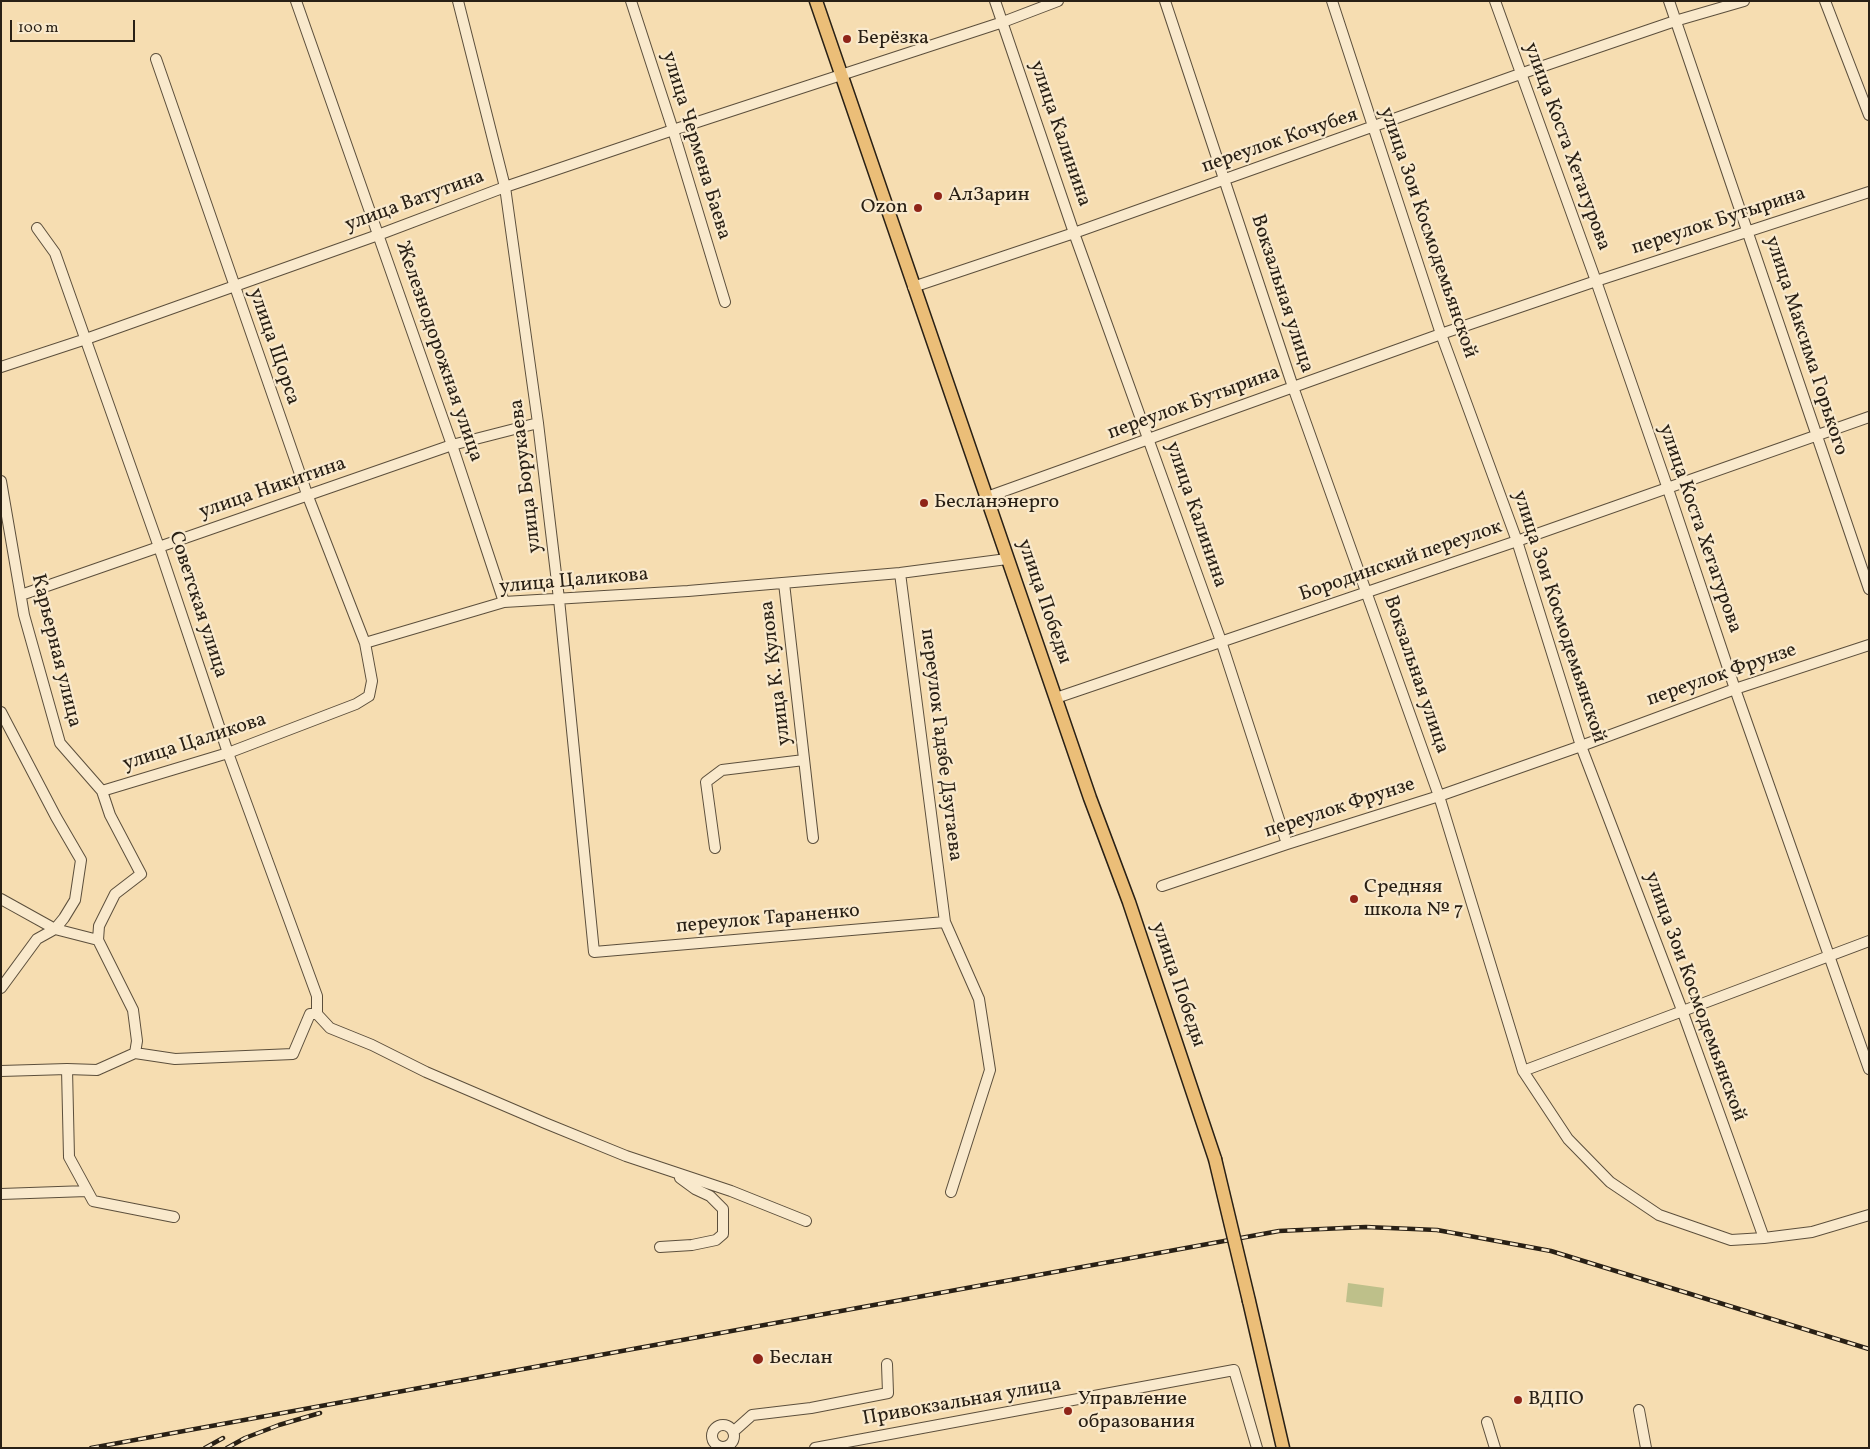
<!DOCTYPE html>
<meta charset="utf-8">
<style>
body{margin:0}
#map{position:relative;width:1870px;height:1449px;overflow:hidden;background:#f6ddb1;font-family:Vollkorn,serif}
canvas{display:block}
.frame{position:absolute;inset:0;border:2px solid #292015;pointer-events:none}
.scale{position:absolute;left:10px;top:20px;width:125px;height:22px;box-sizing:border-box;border:2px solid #292015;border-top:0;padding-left:6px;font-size:15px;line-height:18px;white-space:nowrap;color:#292015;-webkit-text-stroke:4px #f9e9cc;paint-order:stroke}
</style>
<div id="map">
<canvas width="1870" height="1449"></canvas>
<div class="frame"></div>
<div class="scale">100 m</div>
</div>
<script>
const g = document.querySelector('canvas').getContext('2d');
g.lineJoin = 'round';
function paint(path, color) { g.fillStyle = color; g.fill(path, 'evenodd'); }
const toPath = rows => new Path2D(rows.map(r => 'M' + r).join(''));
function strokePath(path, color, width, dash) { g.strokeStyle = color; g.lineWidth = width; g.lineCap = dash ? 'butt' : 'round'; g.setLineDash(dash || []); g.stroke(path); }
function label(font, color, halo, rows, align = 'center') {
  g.font = font + ' Vollkorn,serif'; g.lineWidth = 4.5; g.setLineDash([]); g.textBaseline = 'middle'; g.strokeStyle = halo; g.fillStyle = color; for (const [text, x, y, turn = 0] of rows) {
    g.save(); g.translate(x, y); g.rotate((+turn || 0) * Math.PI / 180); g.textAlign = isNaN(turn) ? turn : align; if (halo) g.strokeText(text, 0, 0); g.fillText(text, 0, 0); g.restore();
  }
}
paint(toPath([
 [1348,1283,1384,1288,1382,1307,1346,1302]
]), '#bec08a');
const minor = toPath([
 [296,1,452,445,504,602],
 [458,1,505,187,538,423,559,599,594,952,945,922],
 [631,1,673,130,725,302],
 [995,1,1074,233,1221,641,1287,844],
 [1165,1,1293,387,1439,796,1523,1071,1568,1139,1610,1182,1659,1215,1731,1240,1764,1238,1812,1232,1869,1215],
 [1332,1,1441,334,1517,541,1581,746,1682,1010,1764,1238],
 [1495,1,1596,281,1668,489,1735,689,1869,1069],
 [1669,1,1869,589],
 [1825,1,1869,115],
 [156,59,307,494,365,643],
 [37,228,55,253,159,547,228,753,317,996,317,1014,330,1028,372,1045,426,1072,545,1123,626,1156,731,1191,806,1221],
 [913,287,1074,233,1520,74,1675,21,1744,1],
 [1,367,86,339,378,235,505,187,673,130,1003,22,1058,1],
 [1,481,24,615,60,743,102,791,110,815,141,874,115,894,99,926,98,940,133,1010,137,1041,135,1053,175,1059,293,1054,310,1014,317,1014],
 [987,497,1441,334,1596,281,1869,192],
 [900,573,945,922,979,999,990,1070,951,1192],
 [784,583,813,838],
 [21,595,452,445,538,423],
 [1056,698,1517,541,1869,417],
 [1,712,56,817,81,860,75,900,64,918,55,929,37,939,1,988],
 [102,791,228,753,356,704,369,696,372,681,365,643,504,602,688,591,900,573,1007,559],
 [715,848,706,782,722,770,804,760],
 [1162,886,1287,844,1439,796,1581,746,1735,689,1869,645],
 [1,899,55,929,98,940],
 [67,1069,69,1157,93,1201,174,1217],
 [1,1071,67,1069,97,1070,135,1053],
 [1523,1071,1869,941],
 [1,1194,87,1191],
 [660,1247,692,1245,716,1240,723,1234,723,1209,710,1196,695,1189,680,1178],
 [1639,1410,1646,1448],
 [1487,1422,1495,1448],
 '712 1436a11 11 0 1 1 22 0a11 11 0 1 1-22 0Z',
 [733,1432,752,1415,811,1408,888,1393,887,1364],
 [815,1448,1234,1370,1257,1448]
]);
const major = toPath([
 [816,1,1090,798,1129,902,1215,1159],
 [1249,1301,1283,1448]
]);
strokePath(minor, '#5c4f3c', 12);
strokePath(major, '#292015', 15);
strokePath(minor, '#f9e9cc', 10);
strokePath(major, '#ebbe78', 12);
const rail = toPath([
 [91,1448,1279,1231,1366,1227,1437,1230,1551,1251,1869,1349],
 [205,1448,223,1438],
 [227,1448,245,1438,279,1425,320,1413]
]);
strokePath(rail, '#292015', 4.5);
strokePath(rail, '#f9e9cc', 2.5, [8]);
const majorBridge = toPath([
 [1215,1159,1249,1301]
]);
strokePath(majorBridge, '#292015', 15, []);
strokePath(majorBridge, '#ebbe78', 12);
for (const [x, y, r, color] of [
 [847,39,5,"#8f2418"],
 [938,196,5,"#8f2418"],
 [918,208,5,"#8f2418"],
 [924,503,5,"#8f2418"],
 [1354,899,5,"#8f2418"],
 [758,1359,6,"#8f2418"],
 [1518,1400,5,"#8f2418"],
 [1068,1411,5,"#8f2418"]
]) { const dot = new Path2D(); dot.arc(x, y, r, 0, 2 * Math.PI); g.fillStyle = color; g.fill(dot); strokePath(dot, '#f9e9cc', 2); }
label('20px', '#292015', '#f9e9cc', [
 ["Берёзка",857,39],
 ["АлЗарин",948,196],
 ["Ozon",908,208,"right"],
 ["Бесланэнерго",934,503],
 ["Средняя",1364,888],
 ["школа № 7",1364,911],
 ["Беслан",769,1359],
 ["Управление",1078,1400],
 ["образования",1078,1423],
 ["ВДПО",1528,1400]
], 'left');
label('20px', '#292015', '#f9e9cc', [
 ["улица Калинина",1059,134,71],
 ["переулок Кочубея",1280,142,-19],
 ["улица Чермена Баева",695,146,73],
 ["улица Коста Хетагурова",1566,147,70],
 ["улица Ватутина",415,202,-20],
 ["переулок Бутырина",1719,222,-18],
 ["улица Зои Космодемьянской",1427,233,71],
 ["Вокзальная улица",1281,294,72],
 ["улица Максима Горького",1805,346,72],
 ["улица Щорса",273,347,71],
 ["Железнодорожная улица",438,352,71],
 ["переулок Бутырина",1194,404,-20],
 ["улица Борукаева",527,476,-97],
 ["улица Никитина",273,489,-19],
 ["улица Калинина",1195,515,71],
 ["улица Коста Хетагурова",1699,529,71],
 ["Бородинский переулок",1401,562,-19],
 ["улица Цаликова",574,582,-5],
 ["улица Победы",1043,602,71],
 ["Советская улица",197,605,72],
 ["улица Зои Космодемьянской",1558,617,72],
 ["Карьерная улица",55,651,76],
 ["улица К. Кулова",777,673,-97],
 ["Вокзальная улица",1415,675,71],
 ["переулок Фрунзе",1722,676,-19],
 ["улица Цаликова",195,743,-18],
 ["переулок Гадзбе Дзугаева",940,745,83],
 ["переулок Фрунзе",1340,809,-18],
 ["переулок Тараненко",768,920,-5],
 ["улица Победы",1177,985,71],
 ["улица Зои Космодемьянской",1694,997,70],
 ["Привокзальная улица",962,1403,-10]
]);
</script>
